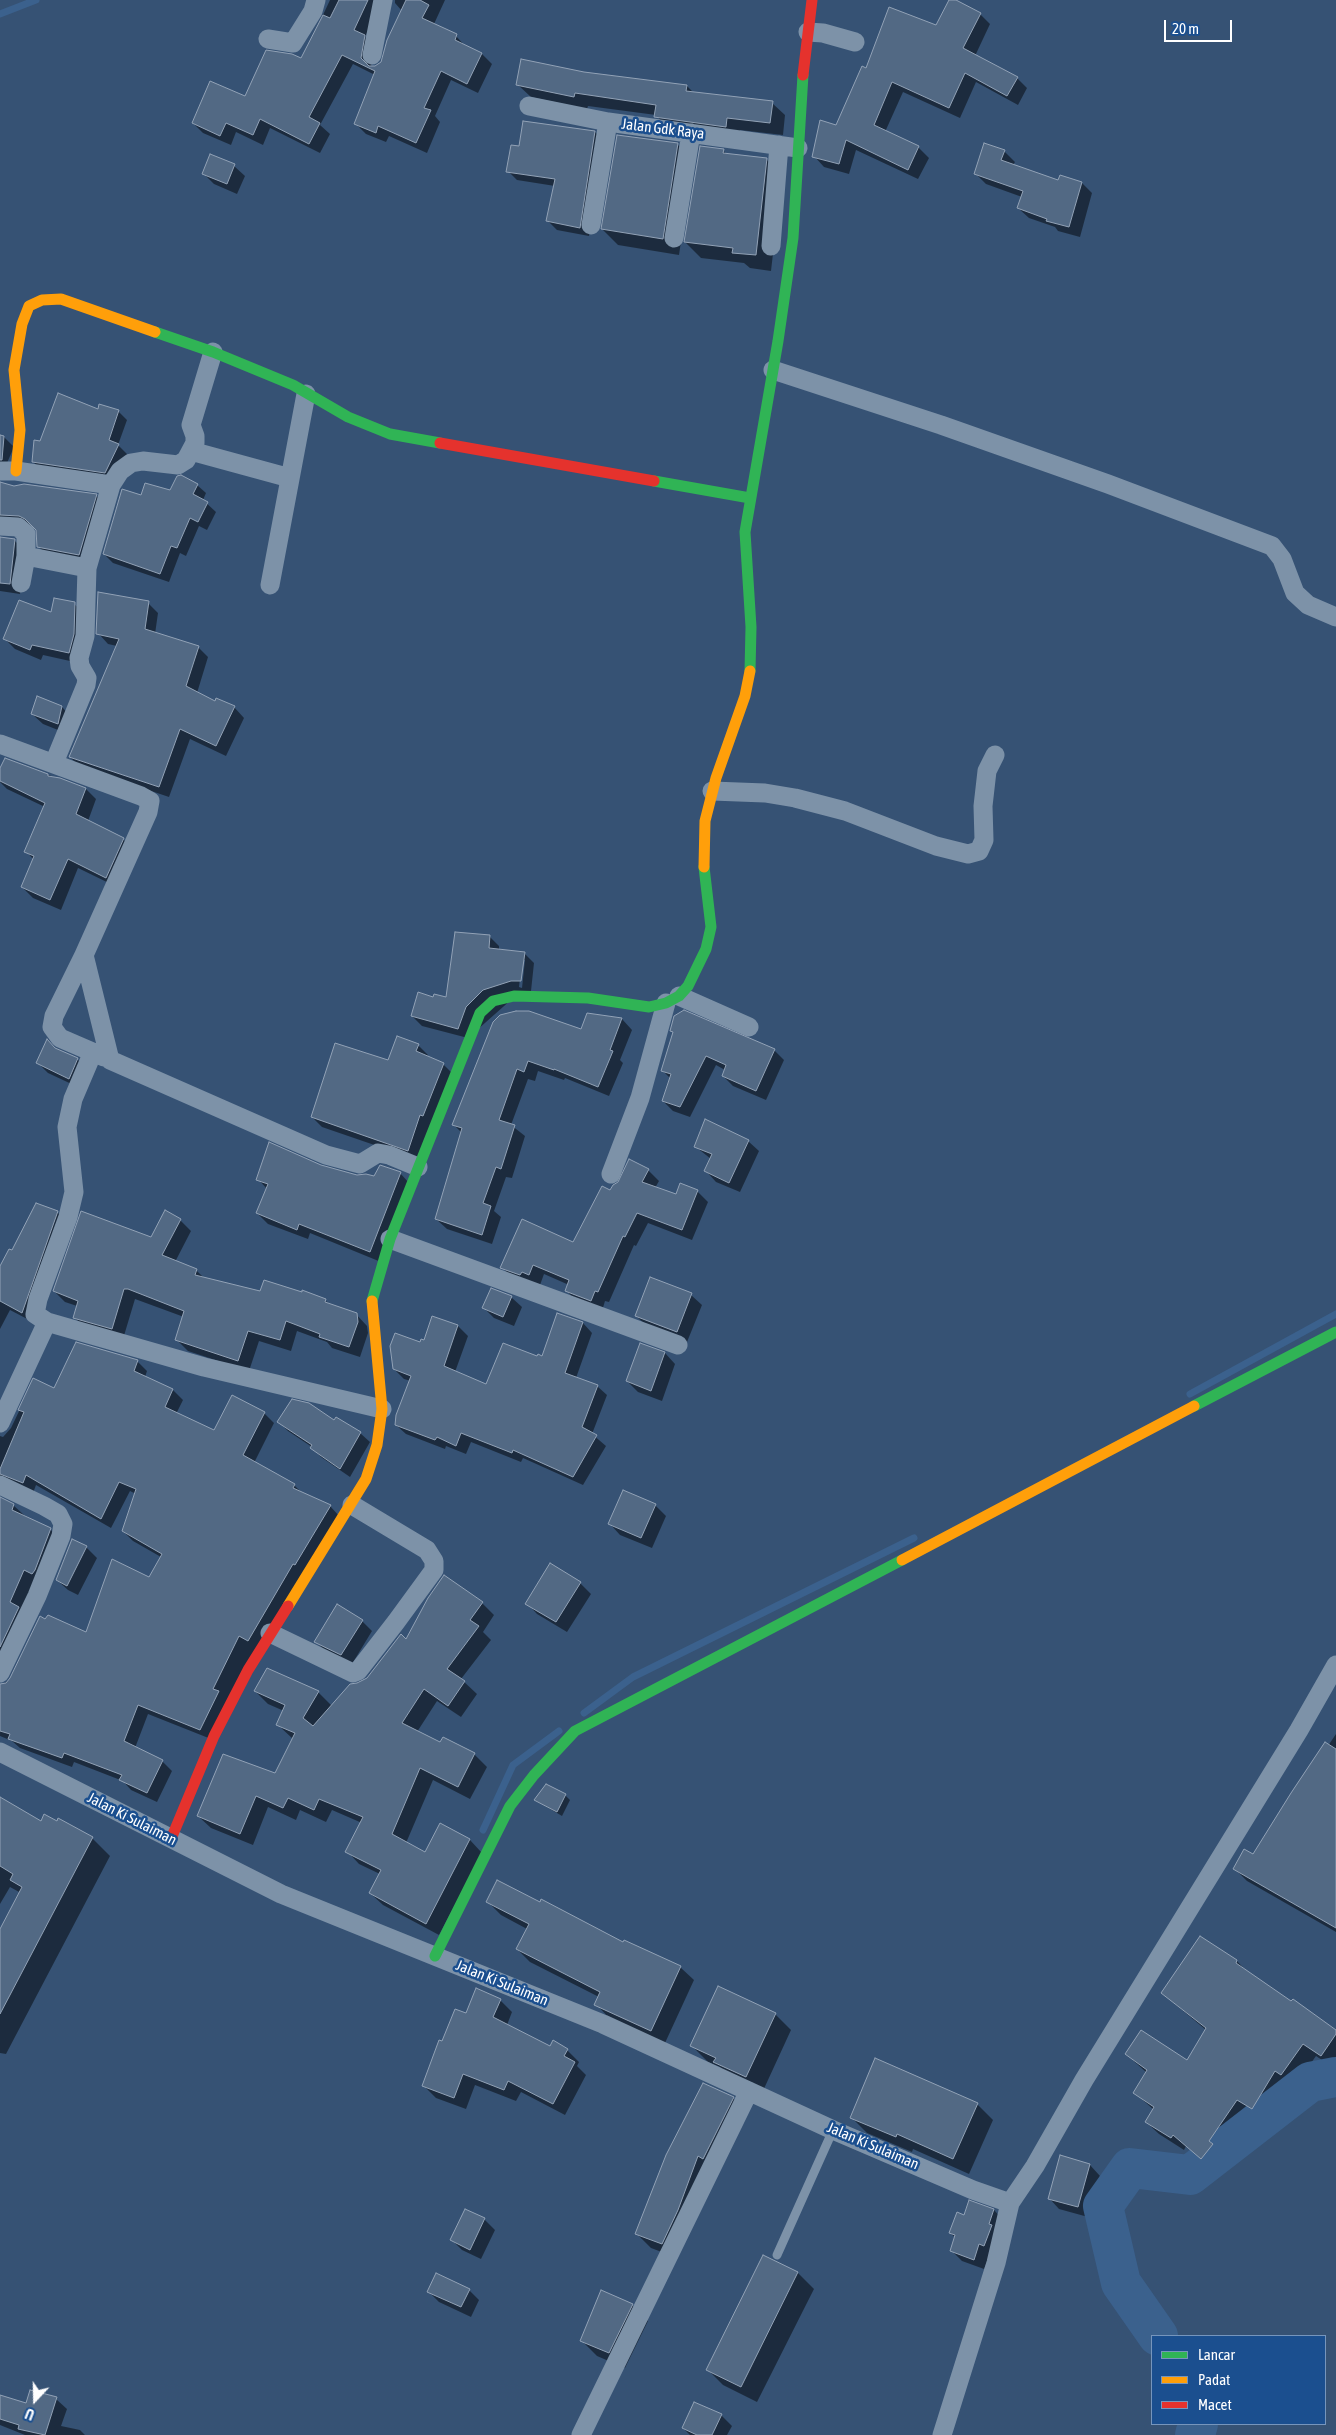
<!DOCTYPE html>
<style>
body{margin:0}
#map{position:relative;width:1336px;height:2435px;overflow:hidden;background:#365274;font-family:"Asap Condensed",sans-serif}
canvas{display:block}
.legend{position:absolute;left:1151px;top:2335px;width:175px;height:90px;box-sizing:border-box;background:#1b4f8f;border:1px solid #7695bc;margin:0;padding:6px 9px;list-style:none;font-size:15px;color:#fff}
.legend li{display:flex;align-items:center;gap:10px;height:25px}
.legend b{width:25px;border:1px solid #7695bc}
.north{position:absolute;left:10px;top:2375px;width:50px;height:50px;-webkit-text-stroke:4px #1b4f8f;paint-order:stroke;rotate:201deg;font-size:14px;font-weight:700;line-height:20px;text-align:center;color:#fff}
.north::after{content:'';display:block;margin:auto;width:18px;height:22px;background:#fff;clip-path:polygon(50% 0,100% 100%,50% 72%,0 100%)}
.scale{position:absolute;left:1164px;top:20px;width:68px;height:22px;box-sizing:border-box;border:2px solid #fff;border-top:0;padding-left:6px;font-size:15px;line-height:18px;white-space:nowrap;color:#fff;-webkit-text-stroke:4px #1b4f8f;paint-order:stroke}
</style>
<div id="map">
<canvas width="1336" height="2435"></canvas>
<ul class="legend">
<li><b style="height:6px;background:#30b455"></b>Lancar</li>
<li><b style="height:6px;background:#ff9f0a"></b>Padat</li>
<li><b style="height:6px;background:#e5322d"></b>Macet</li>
</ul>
<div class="north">U</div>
<div class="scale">20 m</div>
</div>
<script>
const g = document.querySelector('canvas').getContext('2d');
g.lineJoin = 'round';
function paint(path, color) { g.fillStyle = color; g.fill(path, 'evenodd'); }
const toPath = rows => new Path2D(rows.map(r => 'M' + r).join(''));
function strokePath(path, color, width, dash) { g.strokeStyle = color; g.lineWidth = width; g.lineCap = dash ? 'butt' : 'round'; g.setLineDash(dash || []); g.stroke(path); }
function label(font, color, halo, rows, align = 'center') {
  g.font = font + ' "Asap Condensed",sans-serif'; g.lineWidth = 5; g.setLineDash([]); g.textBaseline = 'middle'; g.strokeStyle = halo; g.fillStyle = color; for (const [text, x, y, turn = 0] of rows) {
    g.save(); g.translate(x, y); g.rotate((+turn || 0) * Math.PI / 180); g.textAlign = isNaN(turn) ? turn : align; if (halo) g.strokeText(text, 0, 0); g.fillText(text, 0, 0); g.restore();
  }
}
paint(toPath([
 [330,0,389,0,382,2,365,37,374,46,371,67,381,64,402,11,395,3,395,0,445,0,434,24,456,36,466,47,482,54,492,64,478,93,451,80,435,116,440,122,427,153,389,136,386,142,366,134,356,124,375,75,353,64,320,125,330,134,320,153,270,128,263,145,236,132,231,145,203,133,193,123,246,98,302,60],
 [950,0,980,14,990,24,975,56,1017,78,1027,88,1018,105,976,82,960,118,903,92,885,132,918,147,929,158,918,179,856,150,849,174,824,167,814,156,836,126,867,70,937,27],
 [518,85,687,86,694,93,772,103,785,115,783,135,740,130,739,139,668,129,656,115,588,106,587,109,531,97],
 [595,132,604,141,589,236,557,230,548,221,555,186,517,180,508,171,520,147],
 [677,144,693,160,679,255,618,245,602,229],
 [723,150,727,155,766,159,782,175,771,271,750,268,744,263,701,258,685,242],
 [1004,151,1015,162,1013,165,1059,181,1082,183,1092,193,1080,237,1058,231,1055,227,1029,218,1018,208,1022,197,986,184,976,174],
 [234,166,245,176,237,194,214,184,204,174],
 [118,411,127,420,118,445,127,454,114,481,42,470,33,462,41,442],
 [0,436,4,437,14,447,0,479],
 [0,484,14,487,96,495,106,506,89,565,49,557,38,546,37,529,31,526,0,533],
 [197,485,206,493,203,500,216,512,207,530,199,526,186,556,180,553,169,582,113,563,104,554,142,497],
 [0,538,14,540,25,551,20,594,0,591],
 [148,603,158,613,155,634,198,647,208,657,197,693,216,702,234,707,244,718,226,756,190,739,169,797,80,767,70,757,117,646,108,644,98,633],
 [74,604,85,614,79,663,43,655,41,660,15,649,5,639],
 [38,698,62,707,72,718,68,734,43,724,32,714],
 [6,759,86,789,96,799,88,821,123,839,134,850,117,887,78,868,61,910,33,898,22,887,34,860,26,851,45,807,7,789,0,782,0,771],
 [489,936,499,946,499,950,524,953,534,963,531,991,521,991,468,1038,422,1026,412,1016,434,999,447,998],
 [522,960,525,960,522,988,519,987],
 [588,1014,622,1019,632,1030,620,1060,623,1063,609,1096,565,1078,564,1080,538,1071,535,1081,528,1079,511,1125,525,1136,512,1178,506,1177,494,1211,501,1217,492,1244,447,1229,436,1219,462,1133,453,1124,494,1022,581,1031],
 [674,1033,774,1050,784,1060,766,1100,733,1086,723,1076,725,1070,716,1065,690,1117,673,1111,663,1101,671,1079,662,1070],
 [418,1045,428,1055,427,1057,443,1064,453,1074,418,1160,322,1127,312,1117,389,1062],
 [56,1050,77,1059,88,1070,80,1088,48,1073,37,1062],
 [748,1141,759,1151,740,1192,716,1182,706,1171,711,1159,696,1147],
 [323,1167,357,1176,374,1178,400,1173,410,1184,381,1262,310,1233,308,1239,268,1224,257,1213,267,1189,258,1179],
 [648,1170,659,1181,655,1188,677,1196,697,1191,708,1202,692,1240,648,1223,636,1246,634,1245,609,1302,605,1301,602,1311,577,1302,567,1291,569,1285,544,1274,540,1285,512,1278,502,1267,574,1243,611,1192],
 [57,1212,67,1222,33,1322,10,1310,0,1329,0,1269,12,1252],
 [180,1220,191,1231,175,1262,196,1270,204,1278,261,1293,325,1300,330,1305,356,1314,367,1326,368,1333,360,1357,332,1348,327,1342,297,1331,291,1351,259,1341,249,1371,188,1351,177,1340,184,1317,135,1299,123,1339,85,1328,74,1317,77,1306,65,1302,54,1291,151,1239],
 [691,1295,702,1305,687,1342,647,1326,636,1316],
 [511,1297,522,1307,514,1326,494,1318,484,1308],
 [558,1314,583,1323,592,1333,576,1378,597,1386,607,1395,592,1434,606,1446,583,1485,523,1458,521,1462,471,1442,466,1454,446,1446,445,1449,406,1434,396,1425,411,1381,404,1379,394,1369,425,1342,433,1318,458,1326,468,1336,455,1372,487,1386,542,1357],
 [640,1344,665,1353,675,1364,662,1401,638,1392,627,1381],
 [137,1361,147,1371,145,1377,173,1390,183,1400,176,1414,215,1432,264,1413,274,1423,254,1463,294,1485,304,1495,330,1506,340,1517,211,1739,148,1714,135,1748,162,1761,172,1771,157,1802,131,1790,123,1781,74,1762,72,1767,20,1748,12,1741,0,1736,1,1685,87,1634,150,1579,161,1557,133,1541,123,1531,136,1494,130,1491,111,1528,36,1485,33,1493,0,1493,0,1436,3,1437,11,1428,34,1380,54,1390],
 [279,1422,334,1422,360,1433,370,1442,350,1477,321,1457,312,1447,288,1431],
 [0,1498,13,1505,24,1515,50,1529,60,1539,0,1670],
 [655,1505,666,1516,652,1548,620,1535,610,1524],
 [86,1547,97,1558,78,1595,68,1590,57,1580],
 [580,1583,591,1594,567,1632,537,1614,527,1603],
 [482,1603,494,1615,483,1632,491,1640,461,1679,477,1694,461,1717,437,1701,417,1732,441,1744,474,1754,487,1767,470,1799,433,1780,406,1843,425,1853,440,1825,470,1840,482,1853,439,1935,383,1905,370,1893,380,1874,359,1864,347,1851,362,1823,332,1810,326,1822,300,1810,296,1820,268,1807,253,1845,211,1828,198,1816,276,1775,293,1739,278,1725,284,1711,268,1704,255,1691,318,1692,332,1706,368,1679,406,1641],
 [362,1621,372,1631,352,1664,327,1652,316,1642],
 [1336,1734,1336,1932,1247,1881,1235,1869,1254,1856],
 [565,1795,570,1800,562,1816,535,1800],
 [0,1799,41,1822,92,1838,110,1856,6,2054,0,2053,0,1932,21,1893,10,1887,0,1904],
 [488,1902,624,1944,680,1967,694,1980,665,2043,609,2018,596,2004,599,1997,530,1962,517,1949,527,1929,501,1915],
 [1237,1961,1248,1973,1336,2031,1336,2066,1334,2068,1316,2056,1294,2087,1288,2083,1266,2121,1250,2112,1222,2155,1225,2158,1214,2171,1186,2146,1184,2150,1159,2134,1146,2122,1154,2110,1135,2093,1147,2073,1126,2054,1187,2062,1206,2030,1162,1993],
 [500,2000,512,2012,507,2025,550,2048,567,2050,579,2062,577,2066,586,2075,565,2115,521,2092,516,2101,475,2085,466,2109,436,2098,423,2085,442,2043,466,2015],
 [775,2014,791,2030,762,2093,731,2078,720,2067,708,2062,692,2046],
 [733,2098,747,2111,675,2257,651,2248,637,2234],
 [977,2104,993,2120,969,2174,913,2149,912,2152,867,2133,851,2117],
 [1090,2165,1100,2176,1088,2217,1059,2209,1049,2198],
 [969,2202,994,2210,1004,2221,984,2269,962,2261,951,2250,956,2238,950,2233,964,2216],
 [465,2211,484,2219,495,2230,481,2259,462,2250,452,2240],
 [764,2257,798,2273,814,2289,757,2402,723,2385,707,2369],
 [469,2290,479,2300,471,2317,439,2302,428,2291],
 [632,2305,648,2321,625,2368,597,2356,581,2340],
 [0,2396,27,2405,56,2399,67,2409,61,2426,80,2430,85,2435,25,2435,0,2425],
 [721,2415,732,2426,727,2435,690,2435,683,2428]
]), '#0007');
strokePath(toPath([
 [0,14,36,0],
 [1190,1394,1336,1314],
 [584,1713,633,1677,914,1538],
 [483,1830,513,1765,559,1731]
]), '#3b618d', 7);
strokePath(toPath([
 [1158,2336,1121,2283,1103,2206,1130,2168,1190,2175,1310,2082,1336,2077],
 [1195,2435,1198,2424]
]), '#3b618d', 40);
const building = toPath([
 [339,0,368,0,354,30,365,35,361,58,369,66,375,66,381,62,387,40,406,0,420,0,429,5,422,18,457,34,455,40,482,53,467,84,441,71,424,108,431,110,416,143,378,126,376,133,354,124,375,71,342,55,309,117,320,123,309,144,260,119,253,135,226,123,220,136,192,123,210,81,245,96,266,50,292,54,301,58,323,15,330,18,339,0],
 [949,0,956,0,981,13,963,48,1018,77,1007,96,965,73,949,108,892,82,874,125,919,146,908,170,846,140,839,164,812,157,820,120,836,125,862,66,866,68,889,7,936,25,949,0],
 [521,59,584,72,687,85,686,91,773,101,770,123,727,118,726,127,654,117,656,105,575,93,574,97,516,85,521,59],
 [523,121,595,131,580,228,546,221,555,179,506,172,511,145,519,146,523,121],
 [617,135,678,143,663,239,601,229,617,135],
 [984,143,1005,150,1001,160,1058,180,1060,175,1082,182,1069,227,1046,221,1047,219,1017,208,1023,191,974,174,984,143],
 [700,146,724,149,723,153,767,158,756,255,732,253,733,248,684,242,700,146],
 [210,154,235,164,227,184,202,174,210,154],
 [58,393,98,409,99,404,119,410,109,440,119,444,105,473,32,462,34,440,40,441,58,393],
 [0,435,4,436,2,460,0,460,0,435],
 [181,475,198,484,193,494,208,502,198,522,190,518,177,548,171,546,160,574,103,554,122,489,141,495,145,483,170,490,177,476,181,475],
 [0,482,14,486,24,484,97,494,79,555,37,547,36,530,25,519,19,516,0,515,0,482],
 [0,537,15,539,10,584,0,583,0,537],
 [98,592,149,601,145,629,199,646,186,686,215,701,216,698,235,706,216,746,180,729,159,787,69,757,119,639,96,634,98,592],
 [54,598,75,602,74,634,69,653,32,645,30,650,3,639,19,600,51,612,54,598],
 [37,696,62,706,58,724,31,714,37,696],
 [5,758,48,774,48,776,60,778,86,788,76,814,124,838,106,878,68,859,50,900,21,887,34,856,24,852,45,803,0,781,0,768,5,758],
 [455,932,490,935,489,948,525,952,521,981,511,981,483,990,466,1007,458,1029,411,1016,418,992,433,997,434,994,446,997,455,932],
 [684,1010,775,1049,756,1091,722,1076,726,1065,706,1056,680,1107,662,1101,671,1074,661,1071,673,1032,670,1031,674,1016,684,1010],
 [516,1011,529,1011,581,1029,587,1013,622,1018,610,1050,613,1051,598,1087,554,1069,554,1070,528,1061,524,1072,517,1069,499,1120,515,1125,501,1169,496,1167,483,1203,491,1206,482,1235,435,1219,462,1128,452,1125,493,1022,500,1015,516,1011],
 [397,1036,419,1044,416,1051,444,1063,423,1116,420,1115,408,1151,311,1117,335,1043,388,1060,397,1036],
 [47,1039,55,1048,78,1058,69,1079,36,1063,47,1039],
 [705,1119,749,1140,729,1183,704,1171,712,1154,694,1147,705,1119],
 [269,1142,321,1165,357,1175,366,1174,374,1176,380,1165,401,1172,370,1252,299,1224,297,1230,256,1213,268,1184,256,1180,269,1142],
 [629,1159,649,1169,642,1182,676,1194,680,1183,698,1190,682,1230,637,1213,625,1237,623,1236,598,1292,595,1291,591,1301,565,1291,569,1280,533,1265,529,1275,522,1272,520,1275,500,1268,522,1219,573,1242,602,1186,610,1190,613,1185,618,1182,629,1159],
 [36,1203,58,1211,22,1313,0,1301,0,1266,9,1249,12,1250,36,1203],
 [165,1210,181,1219,162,1255,197,1269,195,1275,260,1291,264,1280,302,1292,302,1290,326,1299,325,1302,357,1313,358,1322,349,1347,319,1337,320,1334,286,1321,280,1340,248,1331,238,1361,175,1340,184,1311,128,1289,124,1289,112,1329,73,1318,78,1301,53,1291,81,1211,151,1237,165,1210],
 [650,1277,692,1293,677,1332,635,1316,650,1277],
 [491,1288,512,1296,503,1317,482,1308,491,1288],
 [557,1313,583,1322,565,1373,598,1385,582,1427,597,1435,573,1477,513,1450,512,1453,461,1433,456,1446,437,1437,435,1440,395,1425,396,1415,411,1376,393,1369,390,1346,395,1333,420,1342,421,1339,424,1340,432,1316,458,1325,444,1366,486,1384,503,1343,537,1356,538,1354,542,1356,557,1313],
 [76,1342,138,1360,134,1371,173,1389,165,1407,214,1430,232,1395,265,1412,243,1455,295,1484,293,1488,331,1505,295,1565,293,1564,248,1641,239,1636,213,1689,219,1691,200,1730,138,1705,124,1741,163,1760,147,1793,119,1780,122,1775,64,1753,62,1758,8,1739,10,1734,0,1731,0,1684,6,1683,10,1678,40,1616,45,1619,48,1615,86,1632,112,1559,149,1577,162,1554,122,1531,136,1489,119,1482,101,1519,26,1475,23,1483,0,1474,0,1469,24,1412,18,1410,33,1378,54,1388,76,1342],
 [640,1343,665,1352,651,1391,626,1381,640,1343],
 [292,1399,309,1403,334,1420,336,1417,361,1432,340,1469,310,1448,312,1445,277,1422,292,1399],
 [623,1490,656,1504,641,1538,608,1524,623,1490],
 [0,1497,14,1504,12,1510,51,1528,35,1570,32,1574,24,1570,10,1602,19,1607,0,1647,0,1497],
 [72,1539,87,1546,67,1586,56,1580,72,1539],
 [550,1563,581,1582,556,1622,525,1604,550,1563],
 [444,1575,483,1602,470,1620,479,1626,447,1669,465,1681,448,1706,424,1689,402,1723,440,1742,443,1737,475,1753,458,1787,420,1768,392,1834,425,1852,440,1823,470,1839,426,1924,369,1893,381,1870,345,1852,363,1817,319,1799,314,1810,288,1798,283,1808,256,1796,240,1834,197,1816,223,1754,275,1773,295,1733,276,1725,285,1705,254,1691,267,1668,319,1691,303,1718,313,1726,350,1684,357,1683,367,1678,401,1634,406,1639,428,1598,444,1575],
 [337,1604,363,1620,341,1655,314,1642,337,1604],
 [1325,1742,1336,1749,1336,1928,1233,1869,1244,1849,1253,1854,1291,1793,1325,1742],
 [546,1784,566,1794,557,1812,534,1800,546,1784],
 [0,1797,41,1821,44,1814,57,1821,58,1818,93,1837,0,2014,0,1929,22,1887,10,1880,13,1874,0,1866,0,1797],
 [497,1880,540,1902,541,1899,623,1942,624,1940,681,1966,651,2031,594,2005,600,1992,516,1949,529,1924,486,1902,497,1880],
 [1200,1936,1237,1960,1236,1963,1291,2001,1293,1999,1336,2030,1336,2034,1321,2056,1303,2044,1281,2075,1275,2071,1252,2109,1237,2100,1209,2141,1213,2144,1201,2159,1173,2135,1171,2138,1145,2122,1154,2107,1133,2093,1147,2070,1125,2054,1141,2030,1187,2060,1206,2028,1161,1993,1200,1936],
 [718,1986,776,2013,746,2077,713,2062,716,2058,690,2046,718,1986],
 [476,1988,501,1999,493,2017,550,2046,553,2040,568,2049,564,2056,575,2062,553,2104,508,2081,504,2090,463,2074,454,2098,422,2086,439,2040,442,2041,455,2009,466,2013,476,1988],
 [875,2058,978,2103,953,2159,897,2134,896,2137,850,2118,875,2058],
 [703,2083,734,2097,703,2159,698,2156,678,2210,662,2244,635,2234,666,2155,703,2083],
 [1060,2155,1090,2164,1078,2207,1048,2199,1060,2155],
 [969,2200,994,2209,989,2224,992,2225,984,2246,979,2244,974,2260,950,2251,955,2235,949,2233,957,2212,964,2215,969,2200],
 [465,2209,485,2218,470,2250,450,2240,465,2209],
 [763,2255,798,2272,741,2387,706,2370,763,2255],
 [436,2273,470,2289,461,2307,427,2292,436,2273],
 [601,2290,633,2304,609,2353,580,2341,601,2290],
 [30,2390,57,2397,45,2435,18,2429,19,2425,0,2419,0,2395,26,2403,30,2390],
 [694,2402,722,2414,712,2435,697,2435,682,2428,694,2402]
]);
paint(building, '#526984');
strokePath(building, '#92a2b6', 1);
strokePath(toPath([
 [777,2255,833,2130]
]), '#7d92a8', 9);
strokePath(toPath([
 [808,32,823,33,855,42],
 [268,39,293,43,313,11,316,0],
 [372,55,383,0],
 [529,106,608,122,798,148],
 [591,225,608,122],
 [674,238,691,133],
 [771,246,779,145],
 [773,370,941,425,1108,484,1272,546,1282,559,1295,593,1308,605,1336,617],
 [191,451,290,478],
 [0,471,16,471,111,485],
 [0,526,18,527,26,534,26,556,21,583],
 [26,556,87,568],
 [270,585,306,394],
 [0,744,141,796,150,801,148,812,84,955,110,1060,326,1155,360,1164,378,1153,389,1155,418,1167],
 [54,763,86,685,87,678,80,666,79,658,85,636,87,568,111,485,120,471,131,463,143,461,178,465,186,460,195,443,195,436,191,425,213,352],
 [712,791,765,793,795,798,845,811,936,846,968,854,979,851,984,840,983,806,987,771,995,755],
 [84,955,54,1016,52,1027,60,1038,104,1057],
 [679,996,749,1027],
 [93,1052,73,1099,67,1127,74,1192,68,1217,38,1299,35,1314,47,1322,204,1367,382,1409],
 [611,1174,640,1098,666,1003],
 [390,1239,678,1345],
 [0,1423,47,1322],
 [0,1485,44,1506,58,1514,63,1524,61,1536,37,1596,0,1673],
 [270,1633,353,1673,358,1671,396,1622,434,1570,434,1561,427,1550,352,1505],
 [0,1752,281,1894,603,2024,833,2130,973,2190,1010,2203],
 [581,2435,749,2091],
 [942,2435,996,2263,1010,2203,1035,2166,1084,2080,1299,1730,1336,1665]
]), '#7d92a8', 19);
strokePath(toPath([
 [155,332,213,352,293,385,348,417,390,434,440,443],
 [654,481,750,498],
 [750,671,751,627,745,532,778,341,793,238,803,75],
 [372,1301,390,1239,480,1013,493,1001,514,996,588,998,649,1007,666,1003,679,996,688,986,706,949,711,927,704,867],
 [1194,1406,1336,1332],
 [435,1956,510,1806,534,1775,575,1731,902,1560]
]), '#30b455', 11);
strokePath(toPath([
 [16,471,20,430,14,370,22,324,29,306,42,300,61,299,155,332],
 [704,867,705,821,716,778,745,696,750,671],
 [902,1560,1194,1406],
 [288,1606,366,1479,377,1445,382,1409,372,1301]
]), '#ff9f0a', 11);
strokePath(toPath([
 [803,75,812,0],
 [440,443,654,481],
 [171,1839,214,1736,248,1670,288,1606]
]), '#e5322d', 11);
label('15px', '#fff', '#1b4f8f', [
 ["Jalan Gdk Raya",663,129,7],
 ["Jalan Ki Sulaiman",132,1819,27],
 ["Jalan Ki Sulaiman",502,1983,22],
 ["Jalan Ki Sulaiman",873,2146,23]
]);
</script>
